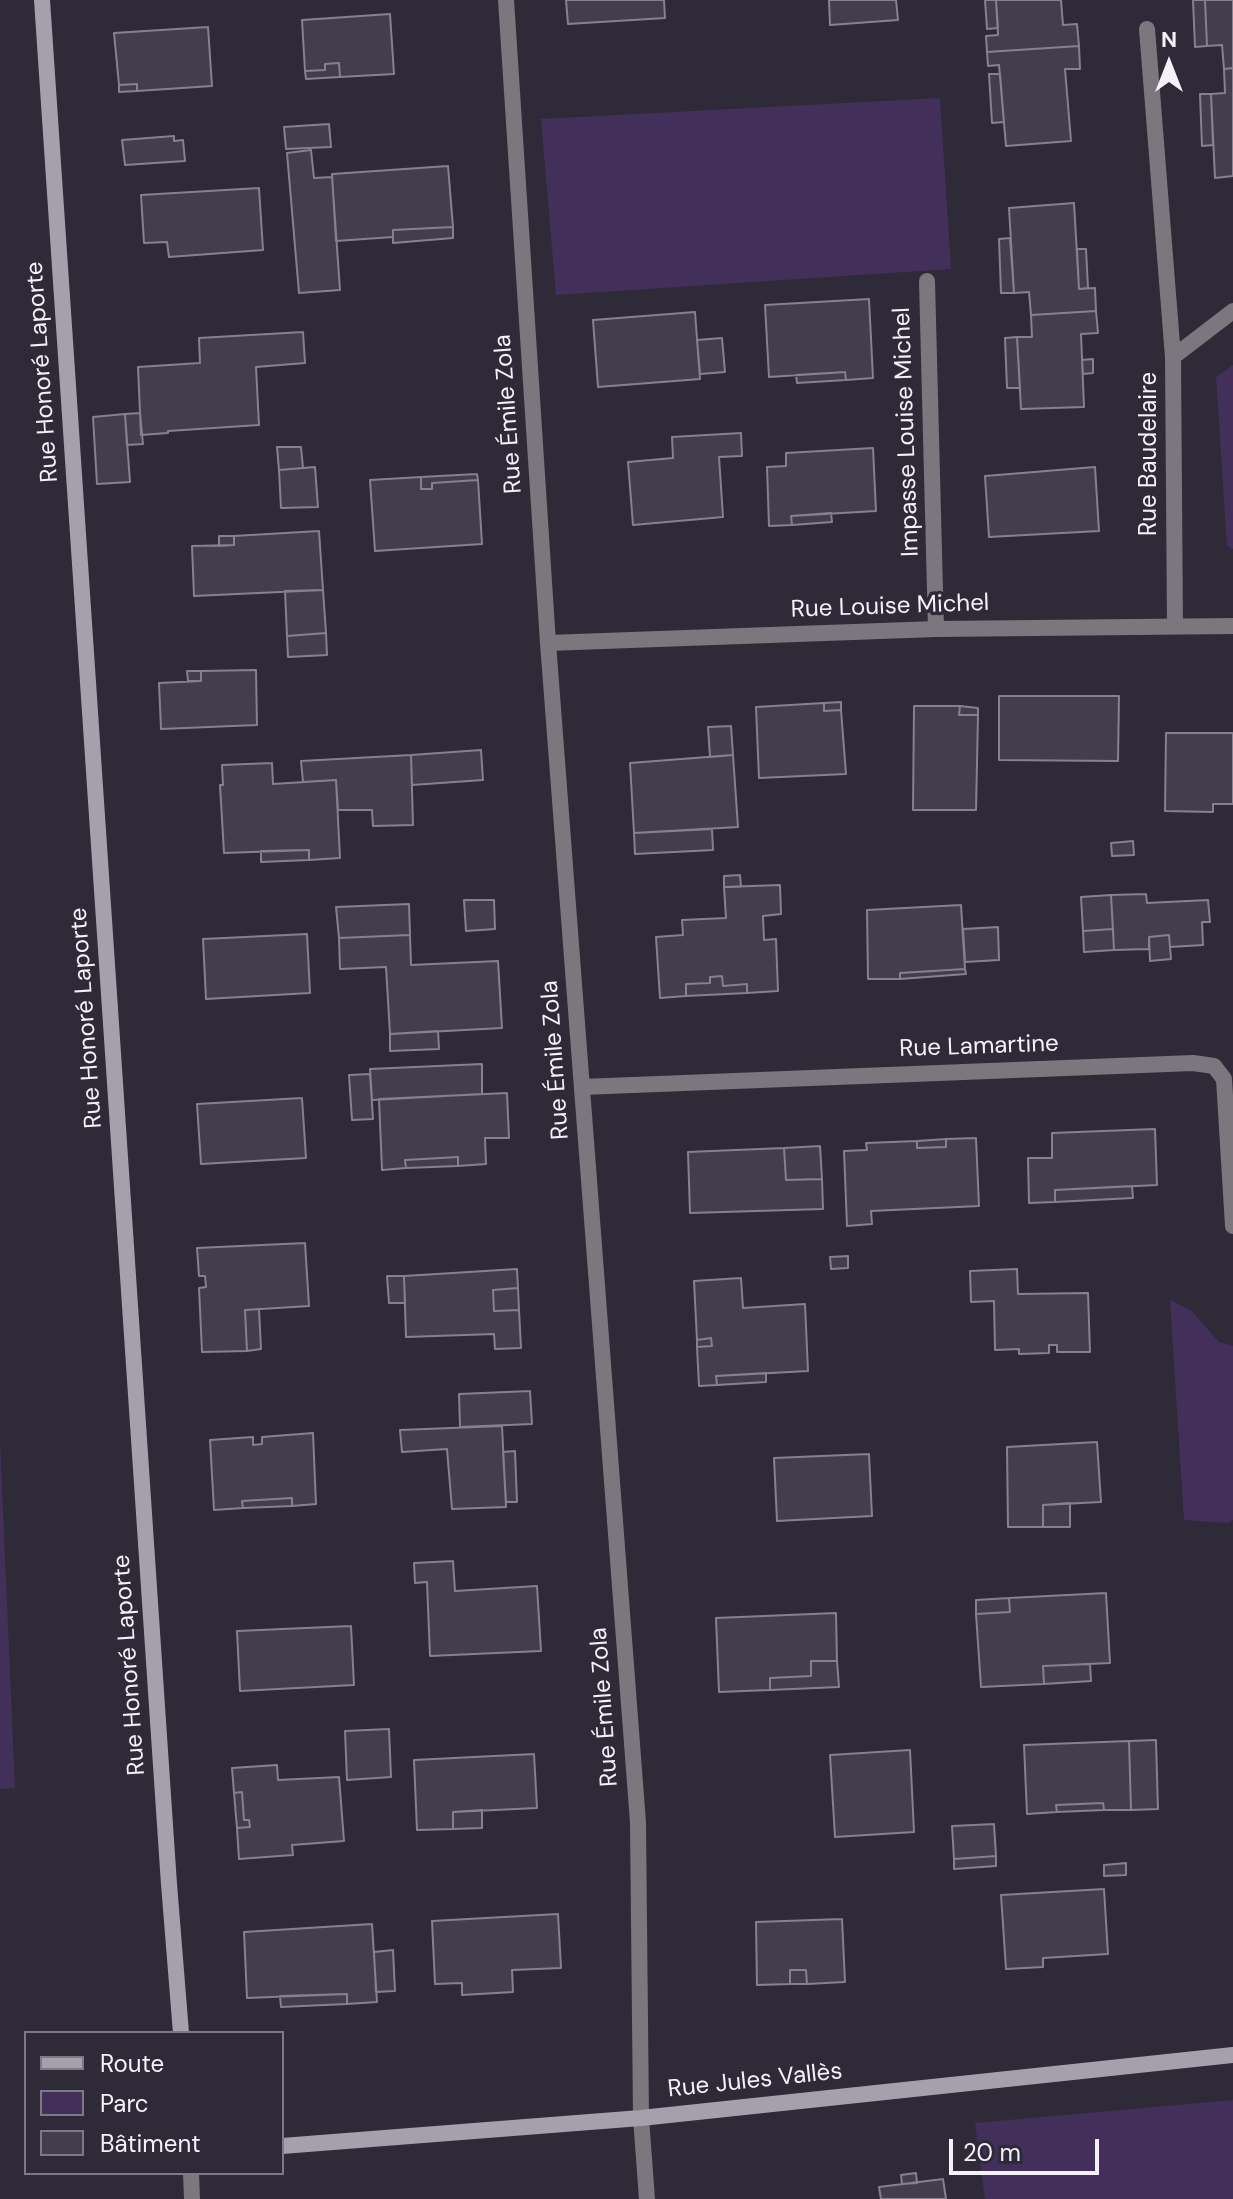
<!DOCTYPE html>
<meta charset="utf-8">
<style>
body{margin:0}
#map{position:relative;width:1233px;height:2199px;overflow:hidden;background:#2f2a37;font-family:"DM Sans",sans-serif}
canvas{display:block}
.legend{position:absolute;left:24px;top:2031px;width:260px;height:144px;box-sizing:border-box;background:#2f2a37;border:2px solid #7e7a85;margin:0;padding:10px 14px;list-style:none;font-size:24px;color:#f4f1f9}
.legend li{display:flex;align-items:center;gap:16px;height:40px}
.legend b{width:40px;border:2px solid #7e7a85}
.north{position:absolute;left:1129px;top:24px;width:80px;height:80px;-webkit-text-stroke:6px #2f2a37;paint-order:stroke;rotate:0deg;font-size:22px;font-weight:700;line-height:32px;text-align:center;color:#f4f1f9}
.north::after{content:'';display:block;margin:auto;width:28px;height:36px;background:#f4f1f9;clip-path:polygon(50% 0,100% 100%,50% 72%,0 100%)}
.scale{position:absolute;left:949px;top:2139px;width:150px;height:36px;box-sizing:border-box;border:4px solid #f4f1f9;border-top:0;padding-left:10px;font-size:24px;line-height:28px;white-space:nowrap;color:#f4f1f9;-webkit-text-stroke:6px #2f2a37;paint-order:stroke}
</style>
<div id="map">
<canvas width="1233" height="2199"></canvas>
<ul class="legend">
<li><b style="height:10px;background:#a5a1ac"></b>Route</li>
<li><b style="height:22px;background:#42305a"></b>Parc</li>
<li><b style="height:22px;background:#433e4b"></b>Bâtiment</li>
</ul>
<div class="north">N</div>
<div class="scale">20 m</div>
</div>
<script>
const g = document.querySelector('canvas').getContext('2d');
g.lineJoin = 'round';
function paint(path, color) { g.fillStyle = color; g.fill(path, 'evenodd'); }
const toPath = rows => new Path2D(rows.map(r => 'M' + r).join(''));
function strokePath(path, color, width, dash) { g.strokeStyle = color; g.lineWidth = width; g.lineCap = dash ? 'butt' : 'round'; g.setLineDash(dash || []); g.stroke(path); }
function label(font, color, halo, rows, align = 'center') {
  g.font = font + ' "DM Sans",sans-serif'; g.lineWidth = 7; g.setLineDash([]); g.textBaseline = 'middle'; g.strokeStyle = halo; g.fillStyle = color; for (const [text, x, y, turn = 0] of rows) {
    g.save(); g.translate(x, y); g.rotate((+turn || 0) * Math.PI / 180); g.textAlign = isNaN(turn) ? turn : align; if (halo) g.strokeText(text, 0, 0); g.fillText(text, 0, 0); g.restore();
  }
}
paint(toPath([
 [940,98,951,269,556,295,541,119],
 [1233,365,1233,549,1227,546,1216,377],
 [1170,1300,1191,1310,1219,1342,1233,1346,1233,1520,1228,1523,1184,1520],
 [0,1441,15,1788,0,1789],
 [1233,2100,1233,2199,985,2199,975,2123]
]), '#42305a');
const building = toPath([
 [566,0,664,0,665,18,568,24,566,0],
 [829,0,896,0,898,20,830,25,829,0],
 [985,0,996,0,998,28,987,29,985,0],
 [996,0,1061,0,1063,25,1077,24,1079,46,987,52,986,36,998,35,996,0],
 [1193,0,1205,0,1207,46,1195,47,1193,0],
 [1205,0,1233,0,1233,68,1224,69,1222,45,1207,46,1205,0],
 [390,14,394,74,340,77,339,63,325,64,325,70,305,71,302,20,390,14],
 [208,27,212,86,137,91,137,84,119,85,114,33,208,27],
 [1079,46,1080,69,1065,69,1071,141,1006,146,999,65,988,66,987,52,1079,46],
 [339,63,340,77,306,79,305,71,325,70,325,64,339,63],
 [1233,68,1233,176,1215,178,1211,94,1225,93,1224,69,1233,68],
 [989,74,1000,74,1004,122,992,123,989,74],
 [137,84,137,91,119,92,119,85,137,84],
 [1200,94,1211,94,1213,145,1202,146,1200,94],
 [329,124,331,147,286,149,284,127,329,124],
 [174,136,174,141,183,140,185,161,125,165,122,140,174,136],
 [311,150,314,178,332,177,340,290,299,293,287,153,311,150],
 [448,166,453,227,393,230,393,237,336,241,332,174,448,166],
 [259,188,263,250,169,257,167,242,144,243,141,195,259,188],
 [1074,203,1079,289,1095,288,1096,311,1031,315,1029,292,1014,293,1009,208,1074,203],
 [453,227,453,238,393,243,393,230,453,227],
 [1010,238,1014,293,1001,293,999,239,1010,238],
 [1077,249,1086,249,1088,288,1079,289,1077,249],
 [869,299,873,378,846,380,845,372,769,377,765,305,869,299],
 [1096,311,1098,333,1081,334,1084,407,1021,409,1017,337,1032,337,1031,315,1096,311],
 [695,312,700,379,598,387,593,320,695,312],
 [303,332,305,363,256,367,259,425,168,431,168,433,141,435,138,367,200,363,199,338,303,332],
 [1017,337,1020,388,1007,388,1005,338,1017,337],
 [722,338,725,372,700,374,697,340,722,338],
 [1093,359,1093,373,1083,374,1082,360,1093,359],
 [845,372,846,380,797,383,796,375,845,372],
 [140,413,143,444,127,445,125,414,140,413],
 [125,414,130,482,97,484,93,417,125,414],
 [741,433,742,456,719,457,723,517,633,525,628,462,673,458,672,437,741,433],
 [277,447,301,447,303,468,279,470,277,447],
 [873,448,876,511,791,516,792,525,769,526,767,467,786,466,786,453,873,448],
 [315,467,318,507,281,508,279,470,315,467],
 [1095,467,1099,531,989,537,985,476,1095,467],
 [477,474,478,480,432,483,432,489,421,489,421,477,477,474],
 [421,477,421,489,432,489,432,483,478,480,482,544,375,551,370,480,421,477],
 [831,513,832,522,792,525,791,516,831,513],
 [319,531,323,590,194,596,192,546,234,545,234,536,319,531],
 [219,536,234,536,234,545,219,546,219,536],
 [323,590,326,633,287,636,285,591,323,590],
 [326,633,327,655,288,657,287,636,326,633],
 [256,670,257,725,161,729,159,683,201,681,201,671,256,670],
 [187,671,201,671,201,681,188,681,187,671],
 [999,696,1119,696,1118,761,999,760,999,696],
 [841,702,841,710,824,711,824,703,841,702],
 [824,703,824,711,841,710,846,774,759,778,756,707,824,703],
 [914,706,960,706,959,715,978,715,976,810,913,810,914,706],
 [960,706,978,708,978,715,959,715,960,706],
 [731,726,733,755,710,757,708,727,731,726],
 [1166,733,1233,733,1233,804,1213,804,1213,812,1165,811,1166,733],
 [481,750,483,780,412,785,411,755,481,750],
 [411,755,413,825,373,826,372,810,338,810,336,780,303,782,301,761,411,755],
 [733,755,738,827,634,833,630,763,733,755],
 [272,763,273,784,336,780,340,858,309,860,309,850,224,853,220,785,223,785,222,765,272,763],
 [712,829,713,850,635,854,634,833,712,829],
 [1133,841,1134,855,1112,856,1111,843,1133,841],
 [309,850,309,860,261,862,261,851,309,850],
 [740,875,741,887,724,887,724,876,740,875],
 [780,885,781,914,763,916,764,940,776,939,778,991,747,993,747,984,723,986,722,976,710,977,710,983,686,984,686,996,660,998,656,937,683,935,682,920,726,918,724,887,780,885],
 [1146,894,1147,903,1208,900,1210,922,1202,922,1203,945,1170,947,1169,935,1149,937,1149,949,1114,950,1111,895,1146,894],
 [1111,895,1113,929,1083,931,1081,897,1111,895],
 [464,900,494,900,495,929,466,931,464,900],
 [409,904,410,935,339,938,336,907,409,904],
 [961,905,965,969,900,973,900,979,868,979,867,910,961,905],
 [998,927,999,960,965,962,963,929,998,927],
 [1113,929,1114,950,1084,952,1083,931,1113,929],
 [307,934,310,993,206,999,203,939,307,934],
 [410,935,411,965,498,961,502,1028,390,1034,386,967,340,969,339,938,410,935],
 [1169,935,1171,959,1150,961,1149,937,1169,935],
 [965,969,966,974,900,979,900,973,965,969],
 [722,976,723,986,747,984,747,993,686,996,686,984,710,983,710,977,722,976],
 [438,1031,439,1049,390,1051,390,1034,438,1031],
 [482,1064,482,1094,372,1100,370,1069,482,1064],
 [370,1074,373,1119,352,1120,349,1075,370,1074],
 [507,1093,509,1138,485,1138,486,1164,458,1166,458,1157,405,1160,406,1168,382,1170,379,1099,507,1093],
 [302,1098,306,1158,201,1164,197,1104,302,1098],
 [1155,1129,1157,1185,1055,1190,1055,1202,1029,1203,1028,1158,1052,1158,1052,1133,1155,1129],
 [976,1138,979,1206,871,1211,872,1224,847,1226,844,1151,867,1150,866,1143,917,1141,917,1148,946,1147,946,1139,976,1138],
 [946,1139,946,1147,917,1148,917,1141,946,1139],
 [820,1146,822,1179,786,1180,784,1148,820,1146],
 [784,1148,786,1180,822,1179,823,1209,690,1213,688,1152,784,1148],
 [458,1157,458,1166,406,1168,405,1160,458,1157],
 [1132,1186,1133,1198,1055,1202,1055,1190,1132,1186],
 [305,1243,309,1306,245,1310,247,1351,202,1352,199,1288,206,1287,205,1276,199,1276,197,1248,305,1243],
 [848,1256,848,1268,831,1269,830,1257,848,1256],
 [517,1269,518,1288,493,1290,494,1311,519,1310,521,1348,495,1349,494,1334,406,1337,404,1276,517,1269],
 [1017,1269,1018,1294,1088,1293,1090,1352,1057,1352,1057,1345,1049,1345,1049,1353,1019,1354,1019,1349,995,1350,994,1301,971,1302,970,1271,1017,1269],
 [387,1276,404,1276,405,1303,389,1303,387,1276],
 [741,1278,743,1308,805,1304,808,1371,716,1376,717,1385,699,1386,697,1347,712,1346,711,1338,697,1340,694,1281,741,1278],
 [518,1288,519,1310,494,1311,493,1290,518,1288],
 [259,1309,261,1349,247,1351,245,1310,259,1309],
 [711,1338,712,1346,697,1347,697,1340,711,1338],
 [766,1373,766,1382,717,1385,716,1376,766,1373],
 [530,1391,532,1424,460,1427,459,1394,530,1391],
 [502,1426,506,1507,452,1509,447,1449,402,1452,400,1430,502,1426],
 [313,1433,316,1504,292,1506,292,1498,242,1501,243,1508,214,1510,210,1440,253,1437,253,1445,262,1444,262,1437,313,1433],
 [1097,1442,1101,1502,1043,1505,1043,1527,1008,1527,1007,1447,1097,1442],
 [515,1451,517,1502,506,1502,503,1452,515,1451],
 [869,1454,872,1516,777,1521,774,1458,869,1454],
 [292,1498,292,1506,243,1508,242,1501,292,1498],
 [1070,1503,1070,1527,1043,1527,1043,1505,1070,1503],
 [453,1561,455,1591,537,1586,541,1651,430,1656,427,1582,415,1583,414,1563,453,1561],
 [1106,1593,1110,1663,1043,1666,1044,1684,981,1687,976,1614,1010,1612,1009,1598,1106,1593],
 [1009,1598,1010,1612,976,1614,976,1600,1009,1598],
 [836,1613,837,1661,811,1661,811,1676,770,1678,770,1690,719,1692,716,1618,836,1613],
 [351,1626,354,1685,240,1691,237,1631,351,1626],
 [811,1661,837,1661,839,1687,770,1690,770,1678,811,1676,811,1661],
 [1090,1664,1091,1681,1044,1684,1043,1666,1090,1664],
 [389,1729,391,1777,347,1780,345,1731,389,1729],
 [1156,1740,1158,1809,1131,1810,1129,1741,1156,1740],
 [1129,1741,1131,1810,1104,1810,1103,1803,1056,1805,1057,1812,1027,1814,1024,1745,1129,1741],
 [910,1750,914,1832,835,1837,830,1755,910,1750],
 [534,1754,537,1808,453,1812,453,1829,417,1830,414,1760,534,1754],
 [277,1765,278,1780,339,1777,344,1841,292,1845,293,1855,239,1859,237,1828,250,1827,249,1820,244,1820,242,1792,234,1793,232,1768,277,1765],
 [242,1792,244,1820,249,1820,250,1827,237,1828,234,1793,242,1792],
 [1103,1803,1104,1810,1057,1812,1056,1805,1103,1803],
 [482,1810,482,1828,453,1829,453,1812,482,1810],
 [994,1824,996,1856,954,1859,952,1826,994,1824],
 [996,1856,996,1866,954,1869,954,1859,996,1856],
 [1126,1863,1126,1875,1104,1876,1104,1865,1126,1863],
 [1104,1889,1108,1954,1043,1958,1043,1967,1006,1969,1001,1895,1104,1889],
 [558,1914,561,1968,512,1970,513,1992,462,1995,462,1983,435,1984,432,1921,558,1914],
 [842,1919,845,1982,807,1984,806,1970,790,1970,790,1984,757,1985,756,1922,842,1919],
 [372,1924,377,2002,347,2004,347,1994,247,1998,244,1932,372,1924],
 [393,1950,395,1991,376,1992,374,1952,393,1950],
 [790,1970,806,1970,807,1984,790,1984,790,1970],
 [347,1994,347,2004,281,2007,280,1996,347,1994],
 [916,2173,917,2183,902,2184,901,2175,916,2173],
 [943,2179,946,2199,881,2199,879,2187,943,2179]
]);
paint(building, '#433e4b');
strokePath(building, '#868190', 2);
strokePath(toPath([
 [927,281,936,629]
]), '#7a777e', 16);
strokePath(toPath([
 [506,0,548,643,638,1822,641,2118,647,2199],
 [1147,29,1173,357],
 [1175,626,1173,357,1233,311],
 [548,643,936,629,1233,626],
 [582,1087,1193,1063,1214,1066,1224,1079,1233,1226],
 [191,2173,192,2199]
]), '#7a777e', 16);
strokePath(toPath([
 [42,0,169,1884,181,2033],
 [282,2146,641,2118,1233,2055]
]), '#a5a1ac', 16);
label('24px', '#f4f1f9', '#2f2a37', [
 ["Rue Honoré Laporte",43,372,-94],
 ["Rue Émile Zola",509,414,-94],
 ["Impasse Louise Michel",907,432,-92],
 ["Rue Baudelaire",1150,454,-90],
 ["Rue Louise Michel",890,607,-2],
 ["Rue Honoré Laporte",87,1018,-94],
 ["Rue Lamartine",979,1047,-2],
 ["Rue Émile Zola",556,1060,-94],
 ["Rue Honoré Laporte",130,1665,-94],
 ["Rue Émile Zola",605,1707,-94],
 ["Rue Jules Vallès",755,2081,-6]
]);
</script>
